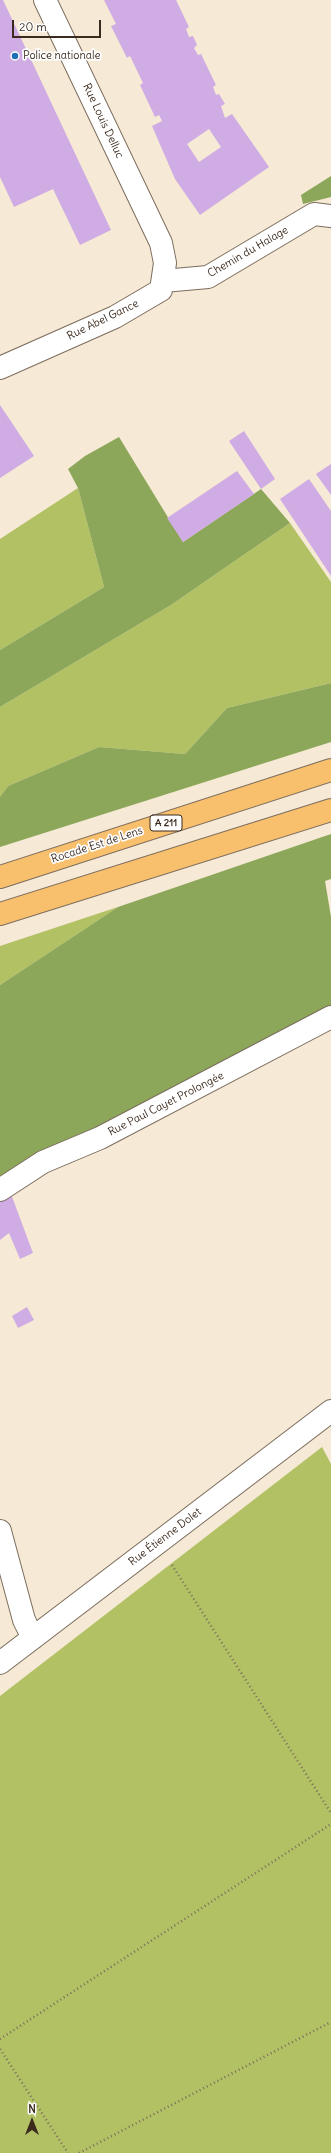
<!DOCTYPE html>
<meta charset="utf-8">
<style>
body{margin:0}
#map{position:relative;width:331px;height:2153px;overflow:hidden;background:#f6e9d5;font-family:Delius,sans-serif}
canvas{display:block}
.north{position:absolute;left:12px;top:2101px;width:40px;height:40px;-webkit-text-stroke:3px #fff;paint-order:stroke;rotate:0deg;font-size:11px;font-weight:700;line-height:16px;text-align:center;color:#3b2a1e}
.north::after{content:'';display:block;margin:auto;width:14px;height:18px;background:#3b2a1e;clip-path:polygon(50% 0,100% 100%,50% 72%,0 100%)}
.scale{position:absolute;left:12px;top:20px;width:89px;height:18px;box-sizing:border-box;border:2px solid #3b2a1e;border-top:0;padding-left:5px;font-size:12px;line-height:14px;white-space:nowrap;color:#3b2a1e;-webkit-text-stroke:3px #fff;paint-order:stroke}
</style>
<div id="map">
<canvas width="331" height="2153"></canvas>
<div class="north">N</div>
<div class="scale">20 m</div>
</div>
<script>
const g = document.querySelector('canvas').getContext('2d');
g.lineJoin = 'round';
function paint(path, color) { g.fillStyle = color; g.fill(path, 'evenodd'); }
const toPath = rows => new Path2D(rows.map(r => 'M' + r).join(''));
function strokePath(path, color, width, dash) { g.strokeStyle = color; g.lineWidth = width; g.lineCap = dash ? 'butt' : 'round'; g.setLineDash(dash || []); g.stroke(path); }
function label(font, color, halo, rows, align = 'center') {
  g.font = font + ' Delius,sans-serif'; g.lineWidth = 3.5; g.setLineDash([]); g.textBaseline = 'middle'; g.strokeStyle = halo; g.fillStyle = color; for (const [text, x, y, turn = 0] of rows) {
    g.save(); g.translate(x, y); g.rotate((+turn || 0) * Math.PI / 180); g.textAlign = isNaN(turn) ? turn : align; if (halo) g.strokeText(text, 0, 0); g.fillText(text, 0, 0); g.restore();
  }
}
paint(toPath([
 [78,488,104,587,0,650,0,539],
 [290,523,331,582,331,683,227,708,185,754,99,747,8,786,0,797,0,707,171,605],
 [118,907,0,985,0,946],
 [322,1447,331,1464,331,2153,0,2153,0,1696]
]), '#b1c163');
paint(toPath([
 [331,176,331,197,303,204,301,195],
 [119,437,183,542,261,489,290,523,171,605,0,707,0,650,104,587,78,488,68,469,85,456],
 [331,683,331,742,0,847,0,797,8,786,99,747,185,754,227,708],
 [331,834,331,879,325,881,331,917,331,1007,0,1182,0,985,118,907]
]), '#8ca759');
paint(toPath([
 [0,0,3,0,111,230,80,245,53,189,14,207,0,177],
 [104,0,176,0,189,27,186,29,189,37,193,36,197,45,194,48,198,55,201,54,216,85,213,87,216,95,219,94,225,104,221,106,225,118,232,114,269,167,200,215,175,179,152,126,162,121,159,115,155,117,140,85,143,83,130,56,127,58,111,26,116,24],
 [209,129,221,147,199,162,187,144],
 [0,405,34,456,0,478],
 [244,431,275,479,261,489,229,441],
 [331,464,331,495,316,474],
 [237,471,254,494,183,542,167,518],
 [309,479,331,511,331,576,280,499],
 [11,1194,33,1253,20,1259,9,1233,0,1240,0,1201],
 [27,1307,34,1320,18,1328,12,1316]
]), '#d0ace4');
const minor = toPath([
 [163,281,208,277,314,214,331,216],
 [0,368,115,317,161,290,165,263,161,243,45,0],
 [0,1190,43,1162,100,1138,331,1017],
 [0,1531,24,1620,33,1638],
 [0,1663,331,1411]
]);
const highway = toPath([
 [0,877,331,770],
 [0,914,331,810]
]);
strokePath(minor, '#7c6d5e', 24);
strokePath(highway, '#7c6d5e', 24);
strokePath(toPath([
 [172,1565,331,1813],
 [0,2039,331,1824],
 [0,2049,68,2153],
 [79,2153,331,2022]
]), '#7c6d5e', 2.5, [1, 3]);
strokePath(minor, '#fff', 22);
strokePath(highway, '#f8bf6c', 22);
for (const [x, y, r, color] of [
 [15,56,4,"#1f6fb2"]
]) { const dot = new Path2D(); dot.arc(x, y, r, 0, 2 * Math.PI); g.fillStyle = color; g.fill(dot); strokePath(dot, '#fff', 1.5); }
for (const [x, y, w] of [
 [166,823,32]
]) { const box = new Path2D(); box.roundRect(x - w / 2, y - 8, w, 16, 3); g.fillStyle = '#fff'; g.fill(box); strokePath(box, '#3b2a1e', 1); }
label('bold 10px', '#3b2a1e', null, [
 ["A 211",166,823]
]);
label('11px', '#3b2a1e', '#fff', [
 ["Police nationale",23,56]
], 'left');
label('11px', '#3b2a1e', '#fff', [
 ["Rue Louis Delluc",103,121,65],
 ["Chemin du Halage",248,252,-30],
 ["Rue Abel Gance",103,320,-26],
 ["Rocade Est de Lens",97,845,-18],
 ["Rue Paul Cayet Prolongée",166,1104,-27],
 ["Rue Étienne Dolet",165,1537,-37]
]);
</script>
